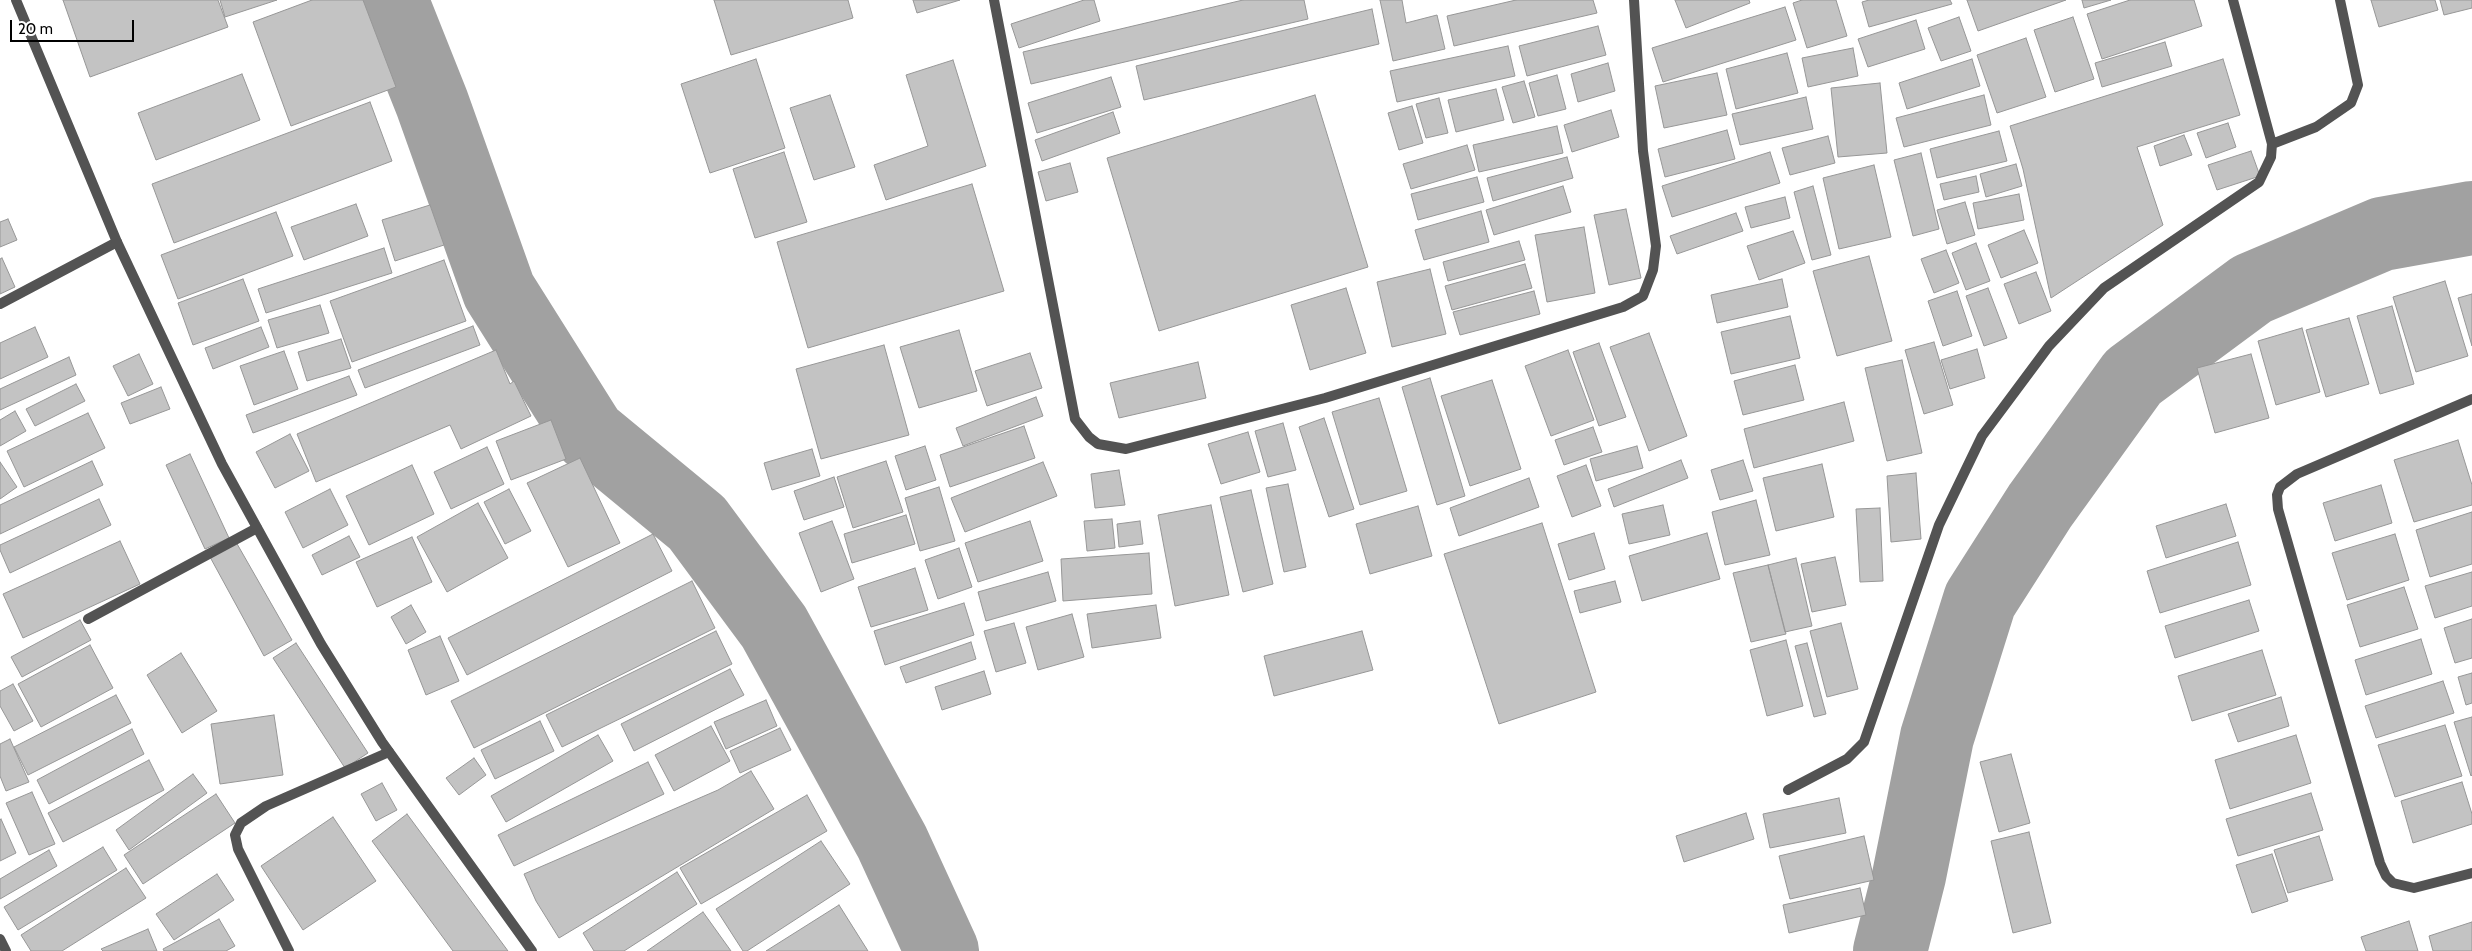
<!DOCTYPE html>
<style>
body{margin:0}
#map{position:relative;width:2472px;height:951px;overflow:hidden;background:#fff;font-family:Cabin,sans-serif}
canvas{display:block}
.scale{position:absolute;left:10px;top:20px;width:124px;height:22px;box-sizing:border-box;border:2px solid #000;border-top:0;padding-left:6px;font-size:15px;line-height:18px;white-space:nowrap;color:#000;-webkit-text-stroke:4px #fff;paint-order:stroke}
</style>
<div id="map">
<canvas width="2472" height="951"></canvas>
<div class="scale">20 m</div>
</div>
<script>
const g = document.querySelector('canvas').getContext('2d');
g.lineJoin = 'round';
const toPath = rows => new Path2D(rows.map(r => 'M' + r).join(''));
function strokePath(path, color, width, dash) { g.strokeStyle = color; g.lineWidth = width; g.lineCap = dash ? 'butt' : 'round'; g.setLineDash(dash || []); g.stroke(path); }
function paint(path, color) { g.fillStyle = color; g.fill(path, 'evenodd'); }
strokePath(toPath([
 [391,0,432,103,499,291,589,434,697,523,774,627,892,842,942,951],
 [1890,951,1909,876,1937,737,1980,600,2040,506,2133,377,2252,289,2382,234,2472,218]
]), '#a1a1a1', 74);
const building = toPath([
 [63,0,218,0,228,27,90,77,63,0],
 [220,0,277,0,225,17,220,0],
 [312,0,363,0,396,87,291,126,253,22,312,0],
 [714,0,848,0,853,18,731,55,714,0],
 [913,0,960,0,917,13,913,0],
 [1084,0,1094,0,1100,21,1019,48,1011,24,1084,0],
 [1243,0,1304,0,1308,19,1031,84,1023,52,1243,0],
 [1380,0,1402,0,1406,23,1437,15,1445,49,1393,61,1380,0],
 [1516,0,1593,0,1597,13,1454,46,1447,16,1516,0],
 [1675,0,1749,0,1750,3,1686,28,1675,0],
 [1802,0,1836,0,1847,36,1807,48,1793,3,1802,0],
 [1869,0,1950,0,1952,4,1869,27,1862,2,1869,0],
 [1967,0,2066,0,1978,31,1967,0],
 [2082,0,2111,0,2084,8,2082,0],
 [2130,0,2194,0,2202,26,2102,59,2087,14,2130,0],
 [2371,0,2435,0,2438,10,2379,27,2371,0],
 [2440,0,2472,0,2472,8,2444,15,2440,0],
 [1785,7,1796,40,1663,82,1652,48,1785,7],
 [1372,9,1379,44,1144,100,1136,66,1372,9],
 [1959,17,1971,51,1941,61,1928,28,1959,17],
 [2073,17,2094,79,2055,92,2034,30,2073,17],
 [1916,20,1925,49,1868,67,1858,39,1916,20],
 [1598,26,1606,55,1527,76,1519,46,1598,26],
 [2026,38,2046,97,1997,113,1977,55,2026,38],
 [2165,42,2172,66,2102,87,2095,63,2165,42],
 [1508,46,1515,76,1397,102,1390,71,1508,46],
 [1853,48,1858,76,1808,87,1802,58,1853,48],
 [1787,53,1798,93,1736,109,1726,69,1787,53],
 [756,59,785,148,710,173,681,84,756,59],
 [1972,59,1980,86,1907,109,1899,83,1972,59],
 [2223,59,2240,115,2137,147,2163,225,2051,298,2023,169,2010,126,2223,59],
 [953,60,986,166,886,200,874,165,928,146,906,75,953,60],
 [1608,63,1615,91,1578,102,1571,74,1608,63],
 [1717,73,1727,115,1664,128,1655,86,1717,73],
 [242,74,260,120,156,160,138,113,242,74],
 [1557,75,1566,109,1538,116,1529,83,1557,75],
 [1111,77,1121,107,1037,133,1028,103,1111,77],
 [1524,81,1535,117,1513,123,1502,87,1524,81],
 [1880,83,1887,153,1838,157,1831,88,1880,83],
 [1496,89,1504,120,1456,132,1448,100,1496,89],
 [830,95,855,167,814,180,790,108,830,95],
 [1315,95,1368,267,1159,331,1107,158,1315,95],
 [1984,95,1991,125,1904,147,1896,118,1984,95],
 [1806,97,1813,129,1740,145,1732,114,1806,97],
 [1439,98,1448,133,1426,138,1416,104,1439,98],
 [370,102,392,161,174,243,152,184,370,102],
 [1412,106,1423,143,1399,150,1388,113,1412,106],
 [1611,110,1619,137,1572,152,1564,125,1611,110],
 [1113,112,1120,133,1042,161,1035,140,1113,112],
 [2228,123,2236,147,2206,158,2197,133,2228,123],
 [1557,126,1563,153,1479,172,1473,145,1557,126],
 [1727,130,1735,159,1665,177,1658,149,1727,130],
 [1999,131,2007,161,1937,178,1930,149,1999,131],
 [2184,135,2192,155,2160,166,2154,146,2184,135],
 [1828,136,1835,163,1790,175,1782,148,1828,136],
 [1467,145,1475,170,1411,189,1403,164,1467,145],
 [2251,151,2260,176,2217,190,2208,165,2251,151],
 [784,152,807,222,755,238,733,169,784,152],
 [1770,152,1780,183,1672,217,1662,186,1770,152],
 [1921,153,1939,229,1913,236,1894,160,1921,153],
 [1567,157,1573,178,1493,201,1487,178,1567,157],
 [1070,163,1078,192,1046,201,1038,172,1070,163],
 [2016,164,2022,186,1986,197,1980,174,2016,164],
 [1874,165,1891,237,1839,249,1823,178,1874,165],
 [1976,176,1979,192,1944,200,1940,184,1976,176],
 [1477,177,1484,202,1418,220,1411,194,1477,177],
 [972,184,1004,291,808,348,777,242,972,184],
 [1563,186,1571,212,1494,235,1486,210,1563,186],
 [1813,186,1831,255,1812,260,1794,192,1813,186],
 [2019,194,2024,220,1978,229,1973,203,2019,194],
 [1785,197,1790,218,1751,228,1745,207,1785,197],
 [1965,202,1975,235,1947,244,1937,210,1965,202],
 [356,204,368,236,304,260,291,227,356,204],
 [430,205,444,245,395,261,382,220,430,205],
 [1626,209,1641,278,1609,285,1594,215,1626,209],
 [1481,211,1489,242,1424,260,1415,230,1481,211],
 [276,212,293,256,178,299,161,255,276,212],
 [1736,213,1743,231,1677,254,1670,236,1736,213],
 [8,219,17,240,0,247,0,222,8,219],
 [1584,227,1595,293,1547,302,1535,235,1584,227],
 [2024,230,2038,263,2001,278,1988,245,2024,230],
 [1793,231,1805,263,1759,280,1747,246,1793,231],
 [1519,241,1525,260,1448,281,1443,262,1519,241],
 [1976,243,1990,281,1966,290,1952,253,1976,243],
 [384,248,392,273,266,313,258,289,384,248],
 [1946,250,1959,283,1934,293,1921,259,1946,250],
 [1869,256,1892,341,1837,356,1813,271,1869,256],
 [2,258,15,287,0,294,0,259,2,258],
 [444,260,466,321,352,362,330,301,444,260],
 [1525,264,1532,288,1452,310,1445,286,1525,264],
 [1430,269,1446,334,1392,347,1377,282,1430,269],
 [2036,272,2051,311,2019,324,2004,284,2036,272],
 [243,279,259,321,193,345,178,303,243,279],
 [1782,279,1788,307,1717,323,1711,295,1782,279],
 [2445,281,2468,356,2416,372,2393,297,2445,281],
 [1346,288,1366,353,1310,370,1291,305,1346,288],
 [1988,288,2007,338,1984,346,1966,296,1988,288],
 [1534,291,1540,314,1460,335,1453,312,1534,291],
 [1957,291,1972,336,1943,346,1928,301,1957,291],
 [2472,294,2472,346,2458,298,2472,294],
 [320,305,329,333,277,348,268,320,320,305],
 [2392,306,2414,384,2380,394,2357,316,2392,306],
 [1790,316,1800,358,1731,374,1721,332,1790,316],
 [2349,318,2369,384,2326,397,2306,330,2349,318],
 [473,326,480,345,365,388,358,370,473,326],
 [35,327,48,357,0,379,0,343,35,327],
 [261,327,269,347,213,369,205,348,261,327],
 [2302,328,2320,392,2276,405,2258,341,2302,328],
 [959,330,977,391,919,408,900,347,959,330],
 [1649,333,1687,436,1649,451,1610,347,1649,333],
 [341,339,351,368,307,381,298,352,341,339],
 [1934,342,1953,405,1924,414,1905,350,1934,342],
 [1599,343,1626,417,1599,426,1573,352,1599,343],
 [884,345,909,435,821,459,796,369,884,345],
 [1977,349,1985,378,1950,389,1941,360,1977,349],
 [496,350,510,384,514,381,531,416,461,449,450,425,316,482,297,434,496,350],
 [1568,350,1594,420,1551,436,1525,366,1568,350],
 [284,351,298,389,254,405,240,366,284,351],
 [1030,353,1042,388,987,406,975,371,1030,353],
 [139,354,153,384,128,396,113,366,139,354],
 [2251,354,2269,418,2215,433,2197,368,2251,354],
 [69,357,76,375,0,410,0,389,69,357],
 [1902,360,1922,453,1887,461,1865,368,1902,360],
 [1198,362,1206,398,1119,418,1110,383,1198,362],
 [1795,365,1804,400,1743,415,1734,381,1795,365],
 [349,376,357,395,253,433,246,415,349,376],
 [1430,378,1465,496,1437,505,1402,387,1430,378],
 [1492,380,1521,469,1470,486,1441,396,1492,380],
 [76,384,85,401,35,426,26,409,76,384],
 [161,387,170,409,130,424,121,403,161,387],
 [1036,397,1043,416,963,446,956,428,1036,397],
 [1379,398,1407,491,1360,505,1332,412,1379,398],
 [1844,402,1854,441,1754,468,1744,429,1844,402],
 [15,411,26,431,0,446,0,420,15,411],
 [88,413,105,448,24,487,7,451,88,413],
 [1324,418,1354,509,1329,517,1299,427,1324,418],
 [551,420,566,459,511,480,496,441,551,420],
 [1283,423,1296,470,1268,477,1255,431,1283,423],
 [1024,426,1035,458,950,487,940,455,1024,426],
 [1593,427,1602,452,1564,465,1555,440,1593,427],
 [1248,432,1260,472,1221,484,1208,444,1248,432],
 [290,434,309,471,275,488,256,452,290,434],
 [2458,440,2472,485,2472,505,2414,522,2394,460,2458,440],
 [925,446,936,480,906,490,895,456,925,446],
 [1637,446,1643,468,1596,481,1590,459,1637,446],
 [487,447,504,484,451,509,434,472,487,447],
 [812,449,820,476,772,490,764,463,812,449],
 [190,454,229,538,205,549,166,465,190,454],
 [580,458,620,543,568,567,527,483,580,458],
 [1681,460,1688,478,1614,507,1608,489,1681,460],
 [1743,460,1753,491,1720,500,1711,470,1743,460],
 [92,461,103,485,0,534,0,505,92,461],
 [886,461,903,512,853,528,837,477,886,461],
 [0,462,17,487,0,499,0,462],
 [1043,462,1057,496,965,532,951,498,1043,462],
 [1822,464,1834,517,1776,531,1763,478,1822,464],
 [412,465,434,514,369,545,346,496,412,465],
 [1586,465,1601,506,1572,517,1557,476,1586,465],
 [1119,470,1125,505,1095,508,1091,474,1119,470],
 [1916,473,1921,539,1891,542,1887,476,1916,473],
 [834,477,844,507,804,520,794,491,834,477],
 [1529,478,1539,507,1459,536,1450,508,1529,478],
 [1288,484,1306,567,1284,572,1266,488,1288,484],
 [2381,485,2392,523,2335,541,2323,503,2381,485],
 [939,487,955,541,920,551,905,498,939,487],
 [330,489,348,525,303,548,285,512,330,489],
 [509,489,531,531,505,544,484,502,509,489],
 [1251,490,1273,584,1243,592,1220,497,1251,490],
 [99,499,111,525,10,573,0,550,0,545,99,499],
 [1756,500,1770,555,1725,565,1712,512,1756,500],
 [478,503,508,558,447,592,417,537,478,503],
 [2226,504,2236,536,2166,558,2156,526,2226,504],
 [1211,505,1229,595,1175,606,1158,515,1211,505],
 [1663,505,1670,535,1629,544,1622,514,1663,505],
 [1418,506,1432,556,1370,574,1356,524,1418,506],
 [1880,508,1883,581,1860,582,1856,509,1880,508],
 [2472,512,2472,564,2430,577,2416,530,2472,512],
 [906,515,915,544,852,563,844,534,906,515],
 [1112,519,1115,548,1087,551,1084,521,1112,519],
 [832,521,854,579,821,592,799,533,832,521],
 [1030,521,1043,561,978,582,965,543,1030,521],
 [1140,521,1143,544,1119,547,1117,524,1140,521],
 [1542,523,1596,692,1499,724,1444,554,1542,523],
 [1594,533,1605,569,1569,580,1558,544,1594,533],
 [1707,533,1720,579,1642,601,1629,556,1707,533],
 [653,534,672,571,467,675,448,638,653,534],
 [2395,534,2409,580,2347,600,2332,553,2395,534],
 [349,536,360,557,322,575,312,555,349,536],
 [412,537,432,582,377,607,356,562,412,537],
 [120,541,140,584,23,638,3,594,120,541],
 [236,542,292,640,264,656,210,557,236,542],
 [2238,542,2251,585,2160,613,2147,571,2238,542],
 [959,548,972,587,938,599,925,560,959,548],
 [1149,553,1152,594,1063,601,1061,559,1149,553],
 [1835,557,1846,605,1812,612,1801,564,1835,557],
 [1796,558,1812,626,1785,632,1768,565,1796,558],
 [1768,565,1786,634,1751,642,1733,573,1768,565],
 [915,568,928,610,871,627,858,587,915,568],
 [1048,572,1056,601,986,621,978,592,1048,572],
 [2472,572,2472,606,2435,618,2425,586,2472,572],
 [692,581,715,628,474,748,451,701,692,581],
 [1615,581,1621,602,1580,613,1574,591,1615,581],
 [2404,587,2418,629,2360,647,2347,605,2404,587],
 [2249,600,2259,631,2175,658,2165,626,2249,600],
 [964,603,974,635,885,665,874,631,964,603],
 [411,605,426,632,406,644,391,617,411,605],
 [1156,605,1161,638,1092,648,1087,614,1156,605],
 [1072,614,1084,657,1038,670,1026,627,1072,614],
 [2472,619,2472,658,2455,663,2444,628,2472,619],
 [80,620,91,640,22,677,11,657,80,620],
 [1014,623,1026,663,996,672,984,631,1014,623],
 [1841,623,1858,689,1827,697,1810,631,1841,623],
 [716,631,732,664,562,747,546,715,716,631],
 [1362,631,1373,670,1274,696,1264,656,1362,631],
 [440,636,459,681,426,695,408,650,440,636],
 [2421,639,2432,674,2366,695,2355,660,2421,639],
 [1786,640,1803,706,1767,716,1750,650,1786,640],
 [971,642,976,659,906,683,900,667,971,642],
 [296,643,368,753,345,768,273,658,296,643],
 [1807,643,1826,714,1814,717,1795,646,1807,643],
 [90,645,113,688,41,727,18,684,90,645],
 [2262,650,2276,695,2192,721,2178,676,2262,650],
 [181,653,217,711,182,733,147,675,181,653],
 [730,669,744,695,634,751,621,724,730,669],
 [984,671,991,694,942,710,935,687,984,671],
 [2472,673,2472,703,2466,705,2458,677,2472,673],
 [2443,681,2454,713,2376,738,2365,706,2443,681],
 [13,684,33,721,14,731,0,706,0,691,13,684],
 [116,695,131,723,28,775,14,747,116,695],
 [2281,697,2289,726,2238,742,2228,714,2281,697],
 [766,700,777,726,726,749,714,722,766,700],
 [274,715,283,775,220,784,211,724,274,715],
 [2472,717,2472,775,2471,776,2454,722,2472,717],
 [540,721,554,751,495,779,481,750,540,721],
 [2445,725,2462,776,2395,797,2378,745,2445,725],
 [711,726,730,761,674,791,655,755,711,726],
 [780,728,791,750,740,773,730,751,780,728],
 [132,729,144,754,49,804,37,780,132,729],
 [598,735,613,761,506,822,491,796,598,735],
 [2296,735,2311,783,2230,809,2215,760,2296,735],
 [10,739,29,782,6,791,0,776,0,744,10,739],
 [2011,754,2030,823,1999,832,1980,762,2011,754],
 [474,758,486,775,459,795,446,778,474,758],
 [149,760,164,790,63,842,48,813,149,760],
 [648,762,664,794,514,866,498,835,648,762],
 [751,771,774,809,559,938,536,901,524,874,718,790,751,771],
 [193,774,207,793,129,850,116,830,193,774],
 [2462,782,2472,814,2472,824,2413,843,2401,801,2462,782],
 [382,783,397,810,376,821,361,794,382,783],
 [32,792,55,844,29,855,6,803,32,792],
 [2311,793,2323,830,2238,856,2226,819,2311,793],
 [216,794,235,823,143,884,124,855,216,794],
 [807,795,827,831,701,904,680,868,807,795],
 [1839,798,1846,833,1770,848,1763,814,1839,798],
 [1746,813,1754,839,1684,862,1676,836,1746,813],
 [407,814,508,951,453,951,372,841,407,814],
 [333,817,376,881,303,930,261,866,333,817],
 [1,819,16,853,0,861,0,820,1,819],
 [2029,832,2051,923,2013,933,1991,841,2029,832],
 [1864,836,1874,880,1790,899,1779,856,1864,836],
 [2319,836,2333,880,2288,893,2274,850,2319,836],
 [821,841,850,884,747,951,743,951,716,909,821,841],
 [103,847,117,870,18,930,4,907,103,847],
 [49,850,57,866,0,899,0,879,49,850],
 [2272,854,2288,901,2252,913,2236,865,2272,854],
 [126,868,146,898,62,951,31,951,21,935,126,868],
 [677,872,697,904,624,951,594,951,583,933,677,872],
 [217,874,234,900,174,940,156,914,217,874],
 [1860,888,1866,915,1789,933,1783,905,1860,888],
 [839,905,868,951,766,951,839,905],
 [703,912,731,951,647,951,703,912],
 [219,919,235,946,226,951,164,951,163,949,219,919],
 [2409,921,2418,951,2366,951,2361,937,2409,921],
 [2472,922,2472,951,2433,951,2429,936,2472,922],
 [148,929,157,951,103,951,101,949,148,929]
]);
paint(building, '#c3c3c3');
strokePath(building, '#979797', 1);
strokePath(toPath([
 [994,0,1075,419,1089,437,1098,444,1126,449,1325,398,1623,307,1643,296,1653,270,1656,246,1643,151,1634,0],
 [2272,144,2316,127,2351,103,2358,85,2340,0],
 [0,304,117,242],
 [2472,399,2297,474,2280,487,2277,495,2278,509,2380,863,2386,876,2393,883,2414,888,2472,873],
 [88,619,257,528],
 [1788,790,1847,759,1864,742,1939,525,1982,436,2049,346,2104,288,2259,182,2271,157,2272,144,2233,0],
 [0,939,6,951],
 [289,951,238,849,235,835,241,823,266,806,389,752]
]), '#535353', 10);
strokePath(toPath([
 [16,0,117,242,222,464,321,644,382,742,532,951]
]), '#535353', 10);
</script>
